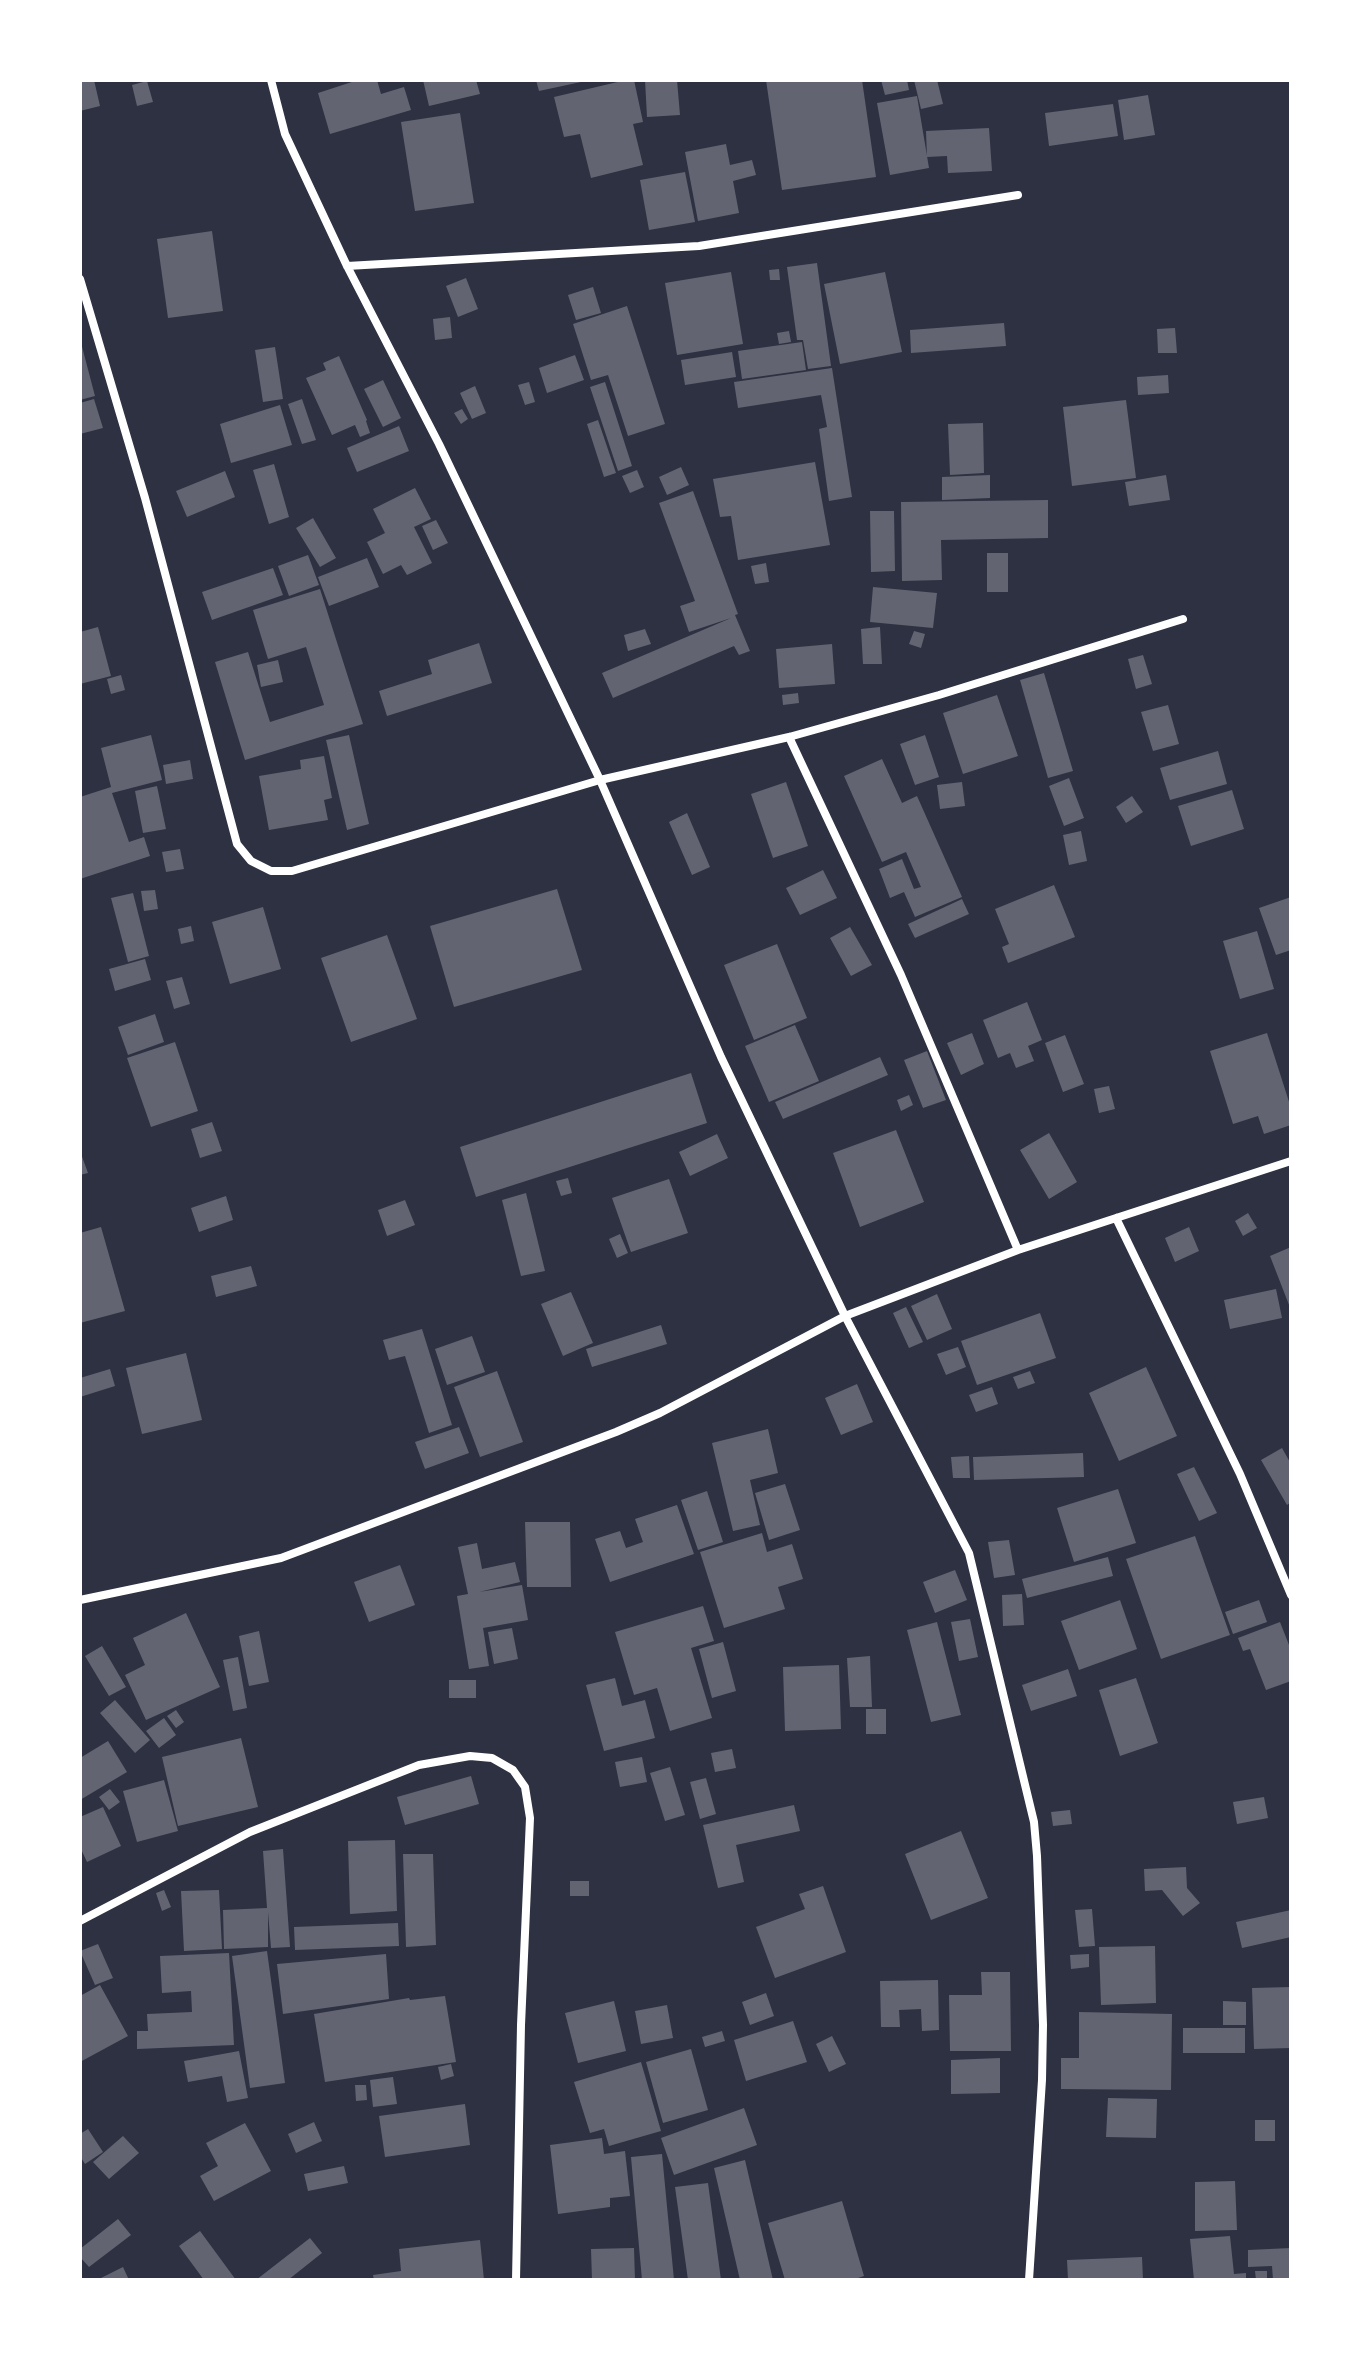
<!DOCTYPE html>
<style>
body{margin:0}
#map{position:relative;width:1371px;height:2360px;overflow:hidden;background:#2d3142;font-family:Montserrat,sans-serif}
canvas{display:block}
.frame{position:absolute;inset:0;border:82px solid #fff;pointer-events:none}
</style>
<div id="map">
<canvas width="1371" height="2360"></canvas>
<div class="frame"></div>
</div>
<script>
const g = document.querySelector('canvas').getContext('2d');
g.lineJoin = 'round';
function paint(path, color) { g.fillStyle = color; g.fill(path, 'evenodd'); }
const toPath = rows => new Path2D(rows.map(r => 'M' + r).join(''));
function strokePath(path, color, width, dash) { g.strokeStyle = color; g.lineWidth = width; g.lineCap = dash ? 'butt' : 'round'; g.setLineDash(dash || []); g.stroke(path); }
paint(toPath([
 [80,80,94,80,100,106,80,111],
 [358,80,377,80,381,94,404,87,411,110,330,134,318,93],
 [423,80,476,80,480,94,429,106],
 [536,80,581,80,581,82,539,91],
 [626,80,634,80,643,122,633,124,643,165,591,178,580,134,564,137,554,97],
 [645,80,677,80,680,115,647,117],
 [766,80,862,80,876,177,782,190],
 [881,80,907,80,909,90,885,95],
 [914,80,937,80,943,104,921,109],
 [147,81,153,102,137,106,132,85],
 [1148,95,1155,135,1124,140,1118,100],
 [917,96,929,168,890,175,877,103],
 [1113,104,1118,136,1049,146,1045,113],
 [460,113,474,203,415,211,401,122],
 [989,128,992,171,948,173,947,156,927,157,926,131],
 [726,144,730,165,752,160,756,175,733,181,739,213,698,221,685,152],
 [685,172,695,222,649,230,640,180],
 [212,231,223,311,168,318,157,239],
 [817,263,831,366,808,369,803,340,797,340,787,267],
 [779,269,780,280,770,280,769,270],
 [731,272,743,344,677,355,665,283],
 [885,272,902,352,840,364,824,284],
 [466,278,478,309,458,317,446,286],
 [593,287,601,313,576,320,568,295],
 [627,306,665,424,628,436,608,375,591,380,573,324],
 [450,317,452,338,435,340,433,319],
 [1004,323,1006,346,911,353,910,330],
 [1175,328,1177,353,1158,353,1157,329],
 [789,331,791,342,779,344,777,333],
 [80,339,95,396,80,400],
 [802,342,806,370,742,379,738,351],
 [275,347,283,399,263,402,255,350],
 [732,352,736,377,685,385,681,360],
 [575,355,584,380,547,393,539,368],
 [339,356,367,420,366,421,370,433,360,437,355,425,332,435,306,378,326,370,323,363],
 [832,368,852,497,829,501,819,429,827,427,821,395,738,408,734,382],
 [1168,375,1169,393,1138,395,1137,377],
 [383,380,401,418,383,427,364,389],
 [529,382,535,402,525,405,518,385],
 [605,382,632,466,618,471,590,387],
 [475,386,486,413,472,419,460,393],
 [94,399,103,428,80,434,80,403],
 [302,399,316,440,302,444,288,404],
 [1126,400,1136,478,1072,486,1063,407],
 [280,405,292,445,231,463,220,424],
 [462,409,468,419,461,424,454,413],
 [598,420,616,473,604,477,587,424],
 [983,423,984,473,950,475,948,424],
 [399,426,409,451,357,472,347,448],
 [815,462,830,545,738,560,731,516,720,517,713,479],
 [274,464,289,517,269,524,253,470],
 [681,467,689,485,667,495,659,477],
 [637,470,644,487,630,493,622,476],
 [225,471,235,497,187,517,176,491],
 [990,475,990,498,942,500,942,477],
 [1166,475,1170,500,1129,506,1125,482],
 [415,488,431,519,414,527,432,563,407,575,401,565,383,574,367,542,385,533,373,509],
 [693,491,738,614,735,615,750,651,739,655,734,646,613,698,602,673,731,618,689,632,680,606,695,601,659,503],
 [1048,500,1048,538,941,540,942,580,902,581,901,502],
 [870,511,894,511,895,571,871,572],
 [313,518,336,558,320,567,296,528],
 [436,520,448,543,433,550,422,526],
 [987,553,1008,553,1008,592,987,592],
 [308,555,319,585,289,596,278,566],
 [367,558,379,587,329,606,318,577],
 [766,563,769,582,755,584,751,566],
 [273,568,283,595,212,620,202,592],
 [873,587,937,593,933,628,870,622],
 [320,589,363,724,245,760,215,662,248,652,270,722,324,705,306,647,268,659,253,610],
 [98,627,111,676,80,684,80,632],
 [880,627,882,664,863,664,861,629],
 [645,629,651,644,628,651,624,635],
 [914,631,925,634,921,648,909,644],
 [479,643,492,683,387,716,379,691,432,674,428,660],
 [832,644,835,684,779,688,776,649],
 [1143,655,1152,684,1136,689,1128,659],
 [278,660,283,682,261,687,257,665],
 [1044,673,1073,771,1048,778,1020,680],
 [121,675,125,690,111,694,107,679],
 [798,693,799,703,783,705,782,695],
 [997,695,1018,756,963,774,943,713],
 [1168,705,1179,744,1153,751,1141,712],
 [151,735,162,780,112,793,129,842,144,837,150,856,80,879,80,797,111,787,101,748],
 [349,735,369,824,347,830,326,740],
 [925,735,939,777,915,785,900,744],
 [1218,751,1227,784,1170,800,1160,768],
 [324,756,332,798,324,800,328,820,269,830,259,776,301,769,300,760],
 [882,759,902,803,917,796,962,897,915,917,904,892,890,898,879,869,902,859,914,889,921,887,906,852,882,862,844,776],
 [190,760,193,779,166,784,163,765],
 [1069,778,1084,818,1064,826,1049,786],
 [786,782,808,846,773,858,751,794],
 [962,782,965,806,940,809,937,785],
 [157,786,166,829,143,833,135,791],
 [1232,790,1244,829,1191,846,1178,806],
 [1132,796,1143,812,1126,823,1116,807],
 [687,813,710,867,692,875,669,822],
 [1081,831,1087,861,1069,865,1063,835],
 [180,849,184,869,166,872,162,852],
 [823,870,837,898,800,915,786,888],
 [1054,885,1075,937,1008,963,1002,947,1009,944,995,909],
 [557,889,582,970,454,1007,430,926],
 [155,890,158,909,144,911,141,891],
 [133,893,149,956,128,962,111,898],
 [1291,897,1291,950,1276,955,1259,908],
 [962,899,969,914,915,938,908,924],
 [263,907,281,969,230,984,212,922],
 [191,926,194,941,181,944,178,929],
 [850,927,872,965,851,976,830,938],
 [1257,931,1274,989,1240,999,1223,941],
 [387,935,417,1019,351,1042,321,958],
 [777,944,807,1018,754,1040,724,965],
 [145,959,151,980,115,991,109,969],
 [182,977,190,1004,174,1009,166,981],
 [1027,1002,1042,1040,1028,1046,1034,1061,1016,1068,1010,1053,998,1058,983,1020],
 [155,1014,164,1042,128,1055,118,1027],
 [795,1025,819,1081,769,1102,745,1046],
 [972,1033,984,1064,961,1075,947,1043],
 [1267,1033,1291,1108,1291,1125,1264,1134,1258,1116,1233,1124,1210,1051],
 [1065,1035,1084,1084,1063,1092,1045,1043],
 [175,1042,198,1111,151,1127,127,1058],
 [927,1051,946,1100,923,1108,904,1060],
 [880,1057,888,1075,783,1119,775,1102],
 [691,1073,707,1123,476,1197,460,1147],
 [1109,1086,1115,1109,1099,1113,1094,1089],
 [909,1095,913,1105,901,1111,897,1100],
 [212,1122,222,1151,200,1158,191,1129],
 [896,1130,924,1202,860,1227,833,1153],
 [1049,1133,1077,1182,1049,1199,1020,1150],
 [717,1134,728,1158,690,1176,679,1152],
 [80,1151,88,1173,80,1175],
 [568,1178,572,1193,561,1196,556,1181],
 [669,1179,688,1233,631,1252,612,1198],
 [526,1193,545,1271,521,1276,502,1200],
 [226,1196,233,1220,199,1232,191,1208],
 [405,1200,415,1225,387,1236,378,1210],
 [1248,1213,1257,1228,1243,1236,1235,1221],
 [101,1227,125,1311,80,1323,80,1233],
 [1189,1227,1199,1251,1175,1262,1165,1238],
 [620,1234,628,1253,617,1258,609,1239],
 [1291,1247,1291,1310,1270,1256],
 [251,1266,257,1286,216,1297,211,1276],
 [1276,1289,1282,1318,1230,1329,1224,1300],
 [571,1292,593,1343,563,1356,541,1304],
 [937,1294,952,1329,927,1340,911,1306],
 [906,1307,923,1342,909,1348,893,1313],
 [1040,1313,1056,1358,977,1385,961,1341],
 [661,1325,667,1344,592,1367,586,1349],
 [422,1329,452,1425,429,1433,405,1356,389,1360,383,1340],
 [472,1336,485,1372,447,1385,435,1349],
 [958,1347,966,1367,946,1375,937,1354],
 [186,1353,202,1420,142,1434,126,1368],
 [1146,1367,1177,1436,1119,1461,1089,1393],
 [110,1369,115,1386,80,1397,80,1378],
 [497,1371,523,1442,480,1457,454,1387],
 [1030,1371,1035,1383,1018,1389,1013,1377],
 [857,1384,873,1422,841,1435,825,1398],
 [992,1387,998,1404,976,1412,969,1395],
 [459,1427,469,1453,425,1469,415,1442],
 [768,1429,778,1473,750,1480,760,1525,733,1531,712,1443],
 [1282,1448,1291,1464,1291,1502,1287,1505,1261,1460],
 [1083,1453,1084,1477,974,1480,973,1457],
 [969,1456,970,1478,953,1478,951,1457],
 [1194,1467,1217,1513,1199,1521,1177,1474],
 [785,1484,800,1530,769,1540,755,1493],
 [1118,1489,1136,1543,1074,1562,1057,1508],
 [707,1491,723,1542,698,1550,681,1500],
 [677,1505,694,1554,610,1582,595,1539,620,1531,626,1548,643,1542,635,1519],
 [525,1522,570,1522,571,1587,527,1587],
 [762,1533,767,1552,792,1544,803,1579,778,1587,785,1609,724,1628,700,1552],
 [1195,1536,1230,1635,1161,1659,1126,1559],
 [1009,1540,1015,1575,994,1578,988,1542],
 [477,1543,482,1569,515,1562,520,1582,479,1592,522,1585,528,1620,483,1628,489,1666,469,1669,457,1596,468,1594,458,1547],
 [1108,1557,1113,1576,1027,1598,1022,1579],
 [400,1565,415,1605,369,1622,354,1582],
 [955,1570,967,1600,935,1613,923,1582],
 [1022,1594,1024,1625,1003,1626,1002,1595],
 [1120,1600,1137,1649,1079,1670,1061,1621],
 [1259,1600,1267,1622,1233,1634,1225,1612],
 [703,1606,714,1641,691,1648,712,1718,670,1731,657,1688,634,1695,615,1632],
 [186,1613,220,1687,146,1720,125,1675,145,1665,133,1638],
 [970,1619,978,1657,959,1661,951,1622],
 [937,1622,961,1715,931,1722,907,1630],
 [1280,1622,1291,1650,1291,1681,1266,1690,1250,1649,1243,1651,1238,1638],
 [512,1628,518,1659,494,1664,488,1632],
 [259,1631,269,1682,249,1686,239,1636],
 [723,1642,736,1691,712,1698,699,1649],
 [102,1646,126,1687,109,1696,85,1656],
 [870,1656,872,1707,850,1707,847,1658],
 [238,1657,247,1708,233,1711,223,1660],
 [839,1665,841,1729,785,1731,783,1667],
 [1068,1669,1077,1696,1031,1711,1022,1685],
 [615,1678,622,1706,645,1700,655,1738,604,1751,586,1685],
 [1136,1678,1158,1743,1120,1756,1099,1690],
 [449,1680,476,1680,476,1698,449,1698],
 [115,1700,150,1740,135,1753,100,1713],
 [866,1709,886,1709,886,1734,866,1734],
 [176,1710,184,1722,176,1728,167,1716],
 [164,1718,176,1735,159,1748,146,1731],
 [241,1738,258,1807,178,1826,162,1757],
 [108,1741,127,1772,80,1800,80,1758],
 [732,1749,736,1768,715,1772,711,1753],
 [642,1757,647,1782,620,1787,615,1762],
 [670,1767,685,1815,665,1821,650,1773],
 [471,1776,479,1804,405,1825,397,1797],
 [706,1778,716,1814,700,1819,690,1782],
 [164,1780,178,1831,137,1842,123,1791],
 [110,1789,120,1802,109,1810,99,1797],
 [1264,1797,1268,1818,1237,1824,1233,1802],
 [794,1805,800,1831,736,1845,744,1882,718,1888,703,1825],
 [103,1807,121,1846,87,1862,80,1847,80,1817],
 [1070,1810,1072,1824,1053,1826,1051,1812],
 [961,1831,988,1898,931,1920,905,1854],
 [395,1840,397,1911,350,1914,348,1841],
 [283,1849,290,1947,271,1948,268,1912,268,1947,224,1949,223,1910,267,1908,263,1851],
 [403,1854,433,1854,436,1945,406,1947],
 [1186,1867,1187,1888,1200,1903,1183,1916,1162,1890,1145,1891,1144,1869],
 [570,1881,589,1881,589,1896,570,1896],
 [823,1886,846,1952,775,1978,756,1927,805,1909,799,1894],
 [164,1890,171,1907,162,1911,156,1893],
 [219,1890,222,1949,184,1951,181,1891],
 [1092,1909,1095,1946,1079,1947,1075,1910],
 [1291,1910,1291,1937,1242,1948,1236,1922],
 [398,1923,399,1946,295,1950,294,1927],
 [98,1944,113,1978,95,1985,80,1951],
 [1155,1946,1156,2003,1101,2005,1099,1947],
 [267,1951,285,2083,250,2088,232,1956],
 [229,1953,234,2045,137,2049,137,2031,148,2031,147,2014,192,2012,191,1991,162,1993,160,1956],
 [386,1954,389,1999,283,2014,277,1964],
 [1089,1954,1089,1967,1071,1969,1070,1955],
 [981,1972,1010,1972,1011,2051,950,2051,949,1995,982,1995],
 [938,1980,939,2030,922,2031,921,2009,899,2010,900,2027,881,2027,880,1981],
 [100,1985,128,2036,80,2062,80,1996],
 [1291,1987,1291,2048,1254,2049,1252,1988],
 [766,1993,774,2016,750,2025,742,2002],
 [445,1996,456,2062,325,2082,314,2014,409,1998,410,2000],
 [614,2001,626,2051,578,2063,565,2013],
 [1223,2001,1246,2002,1246,2025,1223,2025],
 [667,2005,673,2038,641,2044,635,2011],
 [1079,2012,1172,2014,1171,2090,1061,2089,1061,2058,1079,2058],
 [793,2021,807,2062,746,2081,734,2040],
 [1183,2028,1245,2028,1245,2053,1183,2053],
 [722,2031,725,2041,705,2047,702,2037],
 [832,2036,846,2064,829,2072,816,2044],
 [691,2049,708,2110,663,2123,646,2062],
 [239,2051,248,2098,227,2102,222,2076,188,2082,184,2061],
 [1000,2058,1000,2093,951,2094,951,2060],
 [641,2062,661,2131,609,2146,604,2129,590,2133,574,2082],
 [451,2064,454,2076,441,2080,438,2067],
 [393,2077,397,2104,373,2107,370,2080],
 [355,2085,366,2085,367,2100,356,2101],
 [1108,2098,1157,2099,1156,2138,1106,2137],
 [465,2104,470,2145,385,2157,379,2116],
 [744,2108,757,2145,674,2175,661,2138],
 [1255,2120,1275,2120,1275,2141,1255,2141],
 [314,2122,322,2141,296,2153,288,2134],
 [245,2123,271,2171,214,2201,200,2176,218,2166,206,2143],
 [88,2129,103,2152,85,2164,80,2156,80,2134],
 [123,2136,139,2153,109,2179,93,2162],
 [602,2138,604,2154,625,2151,630,2196,610,2198,610,2207,558,2214,550,2145],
 [662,2154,674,2280,642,2280,631,2157],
 [745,2160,773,2280,740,2280,714,2168],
 [344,2166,348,2183,308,2191,304,2174],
 [1235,2181,1237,2230,1195,2231,1195,2182],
 [708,2183,721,2280,688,2280,675,2187],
 [842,2201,864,2276,852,2280,785,2280,768,2223],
 [118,2219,131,2235,89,2267,80,2257,80,2249],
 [200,2231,236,2280,204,2280,179,2246],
 [1230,2236,1234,2274,1246,2273,1246,2280,1194,2280,1190,2239],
 [310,2238,322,2253,288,2280,256,2280],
 [480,2240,484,2280,374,2280,373,2275,401,2271,399,2249],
 [634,2248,635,2280,592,2280,591,2249],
 [1291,2248,1291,2280,1273,2280,1272,2266,1248,2267,1248,2250],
 [1142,2257,1143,2280,1068,2280,1067,2260],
 [123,2267,129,2280,97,2280],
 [1255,2271,1267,2271,1267,2280,1256,2280]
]), '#626471');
strokePath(toPath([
 [271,80,285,134,347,266,439,444,600,780,721,1057,845,1316,969,1553,1034,1822,1037,1856,1043,2025,1042,2080,1029,2280],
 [347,266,699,246,1018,195],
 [80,279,145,498,237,844,251,861,271,871,292,871,600,780,789,737,939,695,1183,619],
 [789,737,901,975,1018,1250],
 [1116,1218,1240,1474,1291,1595],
 [80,1600,281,1558,616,1432,660,1413,845,1316,1018,1250,1291,1161],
 [80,1921,250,1832,419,1765,470,1756,492,1758,513,1770,525,1787,530,1818,521,2025,516,2280]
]), '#fff', 8);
</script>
